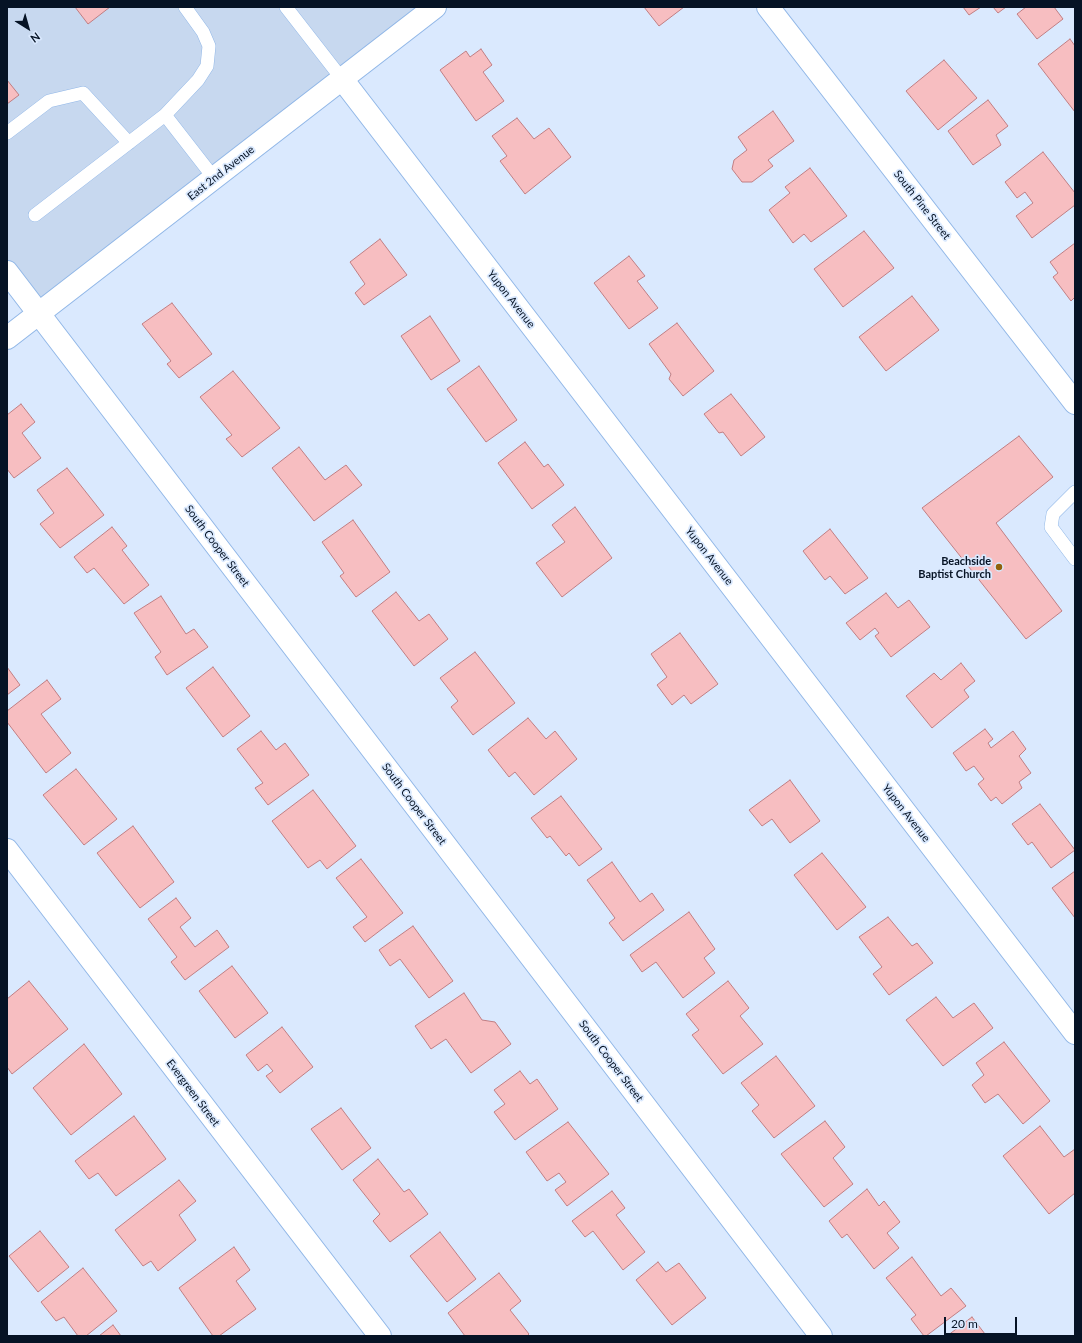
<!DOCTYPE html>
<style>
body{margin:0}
#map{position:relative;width:1082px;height:1343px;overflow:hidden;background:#dae9fe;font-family:Lato,sans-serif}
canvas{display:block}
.frame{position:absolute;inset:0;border:8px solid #061325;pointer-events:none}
.north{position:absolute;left:8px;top:8px;width:40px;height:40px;-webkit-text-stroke:3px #dae9fe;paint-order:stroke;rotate:143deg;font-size:11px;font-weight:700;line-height:16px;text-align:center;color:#061325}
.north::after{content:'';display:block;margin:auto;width:14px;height:18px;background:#061325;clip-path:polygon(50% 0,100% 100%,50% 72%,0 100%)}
.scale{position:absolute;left:944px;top:1317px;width:73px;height:18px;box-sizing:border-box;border:2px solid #061325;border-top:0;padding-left:5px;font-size:12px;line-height:14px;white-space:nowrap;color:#061325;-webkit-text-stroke:3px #dae9fe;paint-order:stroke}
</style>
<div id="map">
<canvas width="1082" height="1343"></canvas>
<div class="frame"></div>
<div class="north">N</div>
<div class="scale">20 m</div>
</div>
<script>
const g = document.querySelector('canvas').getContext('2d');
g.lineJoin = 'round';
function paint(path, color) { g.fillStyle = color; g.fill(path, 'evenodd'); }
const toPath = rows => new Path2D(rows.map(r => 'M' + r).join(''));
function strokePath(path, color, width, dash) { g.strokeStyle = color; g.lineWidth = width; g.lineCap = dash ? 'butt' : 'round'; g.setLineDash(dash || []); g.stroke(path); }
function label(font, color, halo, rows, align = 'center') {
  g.font = font + ' Lato,sans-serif'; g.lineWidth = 3.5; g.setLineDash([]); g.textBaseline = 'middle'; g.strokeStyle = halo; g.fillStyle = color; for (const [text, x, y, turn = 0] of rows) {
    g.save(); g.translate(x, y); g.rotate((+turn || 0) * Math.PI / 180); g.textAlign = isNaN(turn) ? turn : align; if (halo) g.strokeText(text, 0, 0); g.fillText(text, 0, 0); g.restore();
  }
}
paint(toPath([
 [7,7,435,7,39,313,7,272]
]), '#c7d8ef');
const building = toPath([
 [75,7,110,7,88,24,75,7],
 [644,7,684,7,659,26,644,7],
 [963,7,981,7,969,15,963,7],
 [993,7,1006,7,998,13,993,7],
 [1026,7,1054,7,1063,19,1037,39,1017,14,1026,7],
 [1070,39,1075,46,1075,112,1038,64,1070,39],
 [481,49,492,65,483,72,504,101,476,121,440,70,466,51,470,57,481,49],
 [944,60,977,98,938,130,906,91,944,60],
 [7,80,19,95,7,104,7,80],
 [988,100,1008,126,996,135,1001,145,973,165,948,131,988,100],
 [773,111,794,141,768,160,773,166,752,182,742,182,732,169,734,160,747,150,738,137,773,111],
 [517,118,534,139,549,128,571,157,525,194,500,161,507,156,492,136,517,118],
 [1043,152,1075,193,1075,205,1032,238,1016,216,1033,203,1025,192,1017,198,1005,182,1043,152],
 [810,168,847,216,811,242,804,234,793,243,769,210,790,193,785,187,810,168],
 [864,231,894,268,843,307,814,269,864,231],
 [380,239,407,275,364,305,355,293,365,284,350,262,380,239],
 [1075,243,1075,297,1071,301,1053,277,1058,273,1050,262,1075,243],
 [629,256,645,276,637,281,658,308,629,329,594,283,629,256],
 [912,296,939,330,886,371,859,337,912,296],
 [172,303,212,354,179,378,167,364,171,361,142,324,172,303],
 [430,316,460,361,431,380,401,336,430,316],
 [677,323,714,371,683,396,669,379,671,374,649,344,677,323],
 [479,366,517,420,486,442,447,389,479,366],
 [233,371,280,428,242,457,226,439,232,435,200,397,233,371],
 [731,394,765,437,741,456,723,432,719,433,704,414,731,394],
 [21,404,35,422,22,433,41,458,14,478,7,469,7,415,21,404],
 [1019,436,1053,477,996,523,1062,611,1026,639,922,508,1019,436],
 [525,442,544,467,548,464,564,485,532,509,498,463,525,442],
 [299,447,325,480,346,465,362,485,314,521,272,468,299,447],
 [67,468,104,515,60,548,40,524,54,513,37,490,67,468],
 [575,507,612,558,562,597,536,563,565,542,552,525,575,507],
 [353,520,390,572,356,597,340,576,344,573,322,542,353,520],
 [112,527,127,546,122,550,149,585,124,604,94,568,87,573,74,557,112,527],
 [830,529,868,578,845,594,830,576,825,580,803,551,830,529],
 [396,592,419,621,429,614,448,639,414,666,372,611,396,592],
 [886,593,898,608,909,600,930,627,891,657,875,636,879,633,875,628,860,640,846,623,886,593],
 [161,596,186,634,194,629,208,647,167,675,155,657,161,652,134,613,161,596],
 [680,633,718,684,691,704,684,695,672,705,657,685,667,677,651,654,680,633],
 [475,652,515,703,473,735,451,707,458,701,440,678,475,652],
 [961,663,975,681,964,690,969,697,932,728,906,696,934,673,941,680,961,663],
 [7,667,20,685,7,695,7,667],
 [213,667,250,716,223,737,186,688,213,667],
 [47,680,61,699,41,714,71,753,46,773,7,722,7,711,47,680],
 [528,718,546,739,555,731,577,759,534,795,515,772,509,777,488,750,528,718],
 [985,729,993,739,988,743,991,748,1013,731,1026,749,1019,756,1031,773,1019,782,1022,788,1002,804,996,797,991,801,978,784,984,779,974,766,966,771,953,753,985,729],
 [261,731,276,750,285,743,309,775,268,805,255,788,263,783,237,749,261,731],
 [76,769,117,819,84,845,43,795,76,769],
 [790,780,820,821,790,843,772,819,762,826,749,810,790,780],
 [313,790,356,846,327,869,320,860,308,868,272,821,313,790],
 [561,796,602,849,579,866,569,853,566,856,550,836,547,838,531,818,561,796],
 [1040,804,1075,850,1051,868,1032,842,1028,845,1012,824,1040,804],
 [133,826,174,882,140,908,97,853,133,826],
 [822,853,866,907,837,930,794,875,822,853],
 [361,859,403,913,365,942,353,927,367,917,336,878,361,859],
 [612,862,640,902,652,893,664,910,623,941,609,923,615,918,587,880,612,862],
 [1075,871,1075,918,1052,888,1075,871],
 [176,898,191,918,180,927,195,947,217,930,229,947,185,980,171,962,177,957,148,919,176,898],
 [689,912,715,949,704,958,715,973,683,998,656,962,642,972,630,955,689,912],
 [888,917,912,946,917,943,933,963,889,995,873,974,882,967,859,937,888,917],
 [413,926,453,981,429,998,400,959,390,966,379,950,413,926],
 [232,966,268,1013,235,1038,199,991,232,966],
 [29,981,68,1029,12,1074,7,1067,7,999,29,981],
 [728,981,749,1008,740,1016,763,1044,723,1074,692,1035,699,1030,686,1014,728,981],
 [464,993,482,1020,495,1022,511,1044,471,1073,446,1039,431,1049,415,1026,464,993],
 [936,997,953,1018,974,1003,993,1028,943,1066,906,1020,936,997],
 [282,1027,313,1067,280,1093,266,1076,273,1071,267,1064,258,1071,246,1055,282,1027],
 [1004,1042,1050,1101,1023,1124,998,1094,985,1103,972,1085,984,1075,976,1063,1004,1042],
 [84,1044,122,1094,71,1135,33,1088,84,1044],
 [776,1056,815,1106,774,1138,752,1111,759,1105,741,1083,776,1056],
 [520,1071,530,1084,537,1079,558,1109,515,1140,494,1112,505,1104,494,1090,520,1071],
 [341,1108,371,1148,342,1170,311,1129,341,1108],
 [134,1116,166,1159,116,1196,98,1173,89,1179,75,1161,134,1116],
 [825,1121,845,1147,833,1158,853,1184,824,1207,781,1154,825,1121],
 [568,1122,609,1174,567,1206,555,1190,566,1182,559,1173,547,1181,526,1152,568,1122],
 [1040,1126,1064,1157,1075,1149,1075,1193,1049,1214,1003,1156,1040,1126],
 [378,1159,404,1192,409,1189,428,1214,390,1242,373,1221,380,1214,353,1180,378,1159],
 [179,1180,196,1201,179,1215,196,1240,158,1271,151,1261,143,1266,115,1230,179,1180],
 [867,1189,879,1206,884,1201,900,1222,887,1233,899,1248,874,1269,847,1234,842,1238,829,1221,867,1189],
 [612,1191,625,1208,616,1215,645,1252,623,1270,593,1231,585,1237,572,1221,612,1191],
 [40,1231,69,1267,38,1292,9,1256,40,1231],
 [440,1232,476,1279,447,1302,410,1256,440,1232],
 [234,1247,250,1270,236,1281,256,1309,219,1336,213,1336,179,1288,234,1247],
 [912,1257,941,1296,951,1288,966,1306,926,1336,924,1336,911,1319,916,1315,886,1278,912,1257],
 [658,1262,666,1272,679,1263,706,1298,672,1325,636,1280,658,1262],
 [83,1268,117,1311,86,1336,78,1336,64,1317,56,1321,41,1302,83,1268],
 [499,1273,521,1301,510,1310,529,1334,527,1336,465,1336,448,1313,499,1273],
 [972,1317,985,1334,983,1336,947,1336,972,1317],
 [113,1325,121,1336,99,1336,113,1325]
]);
paint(building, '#f7bec1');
strokePath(building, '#c07e83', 1);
const service = toPath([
 [185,7,203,32,209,46,207,66,198,80,165,115,214,178],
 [286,7,342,79],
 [7,133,49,101,83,93,129,143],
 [35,215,165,115],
 [1075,492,1053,514,1051,527,1075,559]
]);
const minor = toPath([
 [768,7,1075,403],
 [342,79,1075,1033],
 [7,272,821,1336],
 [7,338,435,7],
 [7,850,380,1336]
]);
strokePath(service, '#91b7e7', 14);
strokePath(minor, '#91b7e7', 24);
strokePath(service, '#fff', 13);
strokePath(minor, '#fff', 22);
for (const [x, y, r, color] of [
 [999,567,4,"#90610c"]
]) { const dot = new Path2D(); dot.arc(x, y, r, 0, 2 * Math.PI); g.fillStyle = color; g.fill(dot); strokePath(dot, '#dae9fe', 1.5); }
label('11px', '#061325', '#dae9fe', [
 ["East 2nd Avenue",221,173,-38],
 ["South Pine Street",922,205,52],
 ["Yupon Avenue",511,299,52],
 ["South Cooper Street",217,546,53],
 ["Yupon Avenue",709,556,52],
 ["South Cooper Street",414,804,53],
 ["Yupon Avenue",906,813,52],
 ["South Cooper Street",611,1061,53],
 ["Evergreen Street",193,1093,53]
]);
label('bold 11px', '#061325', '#dae9fe', [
 ["Beachside",991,561],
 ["Baptist Church",991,574]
], 'right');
</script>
